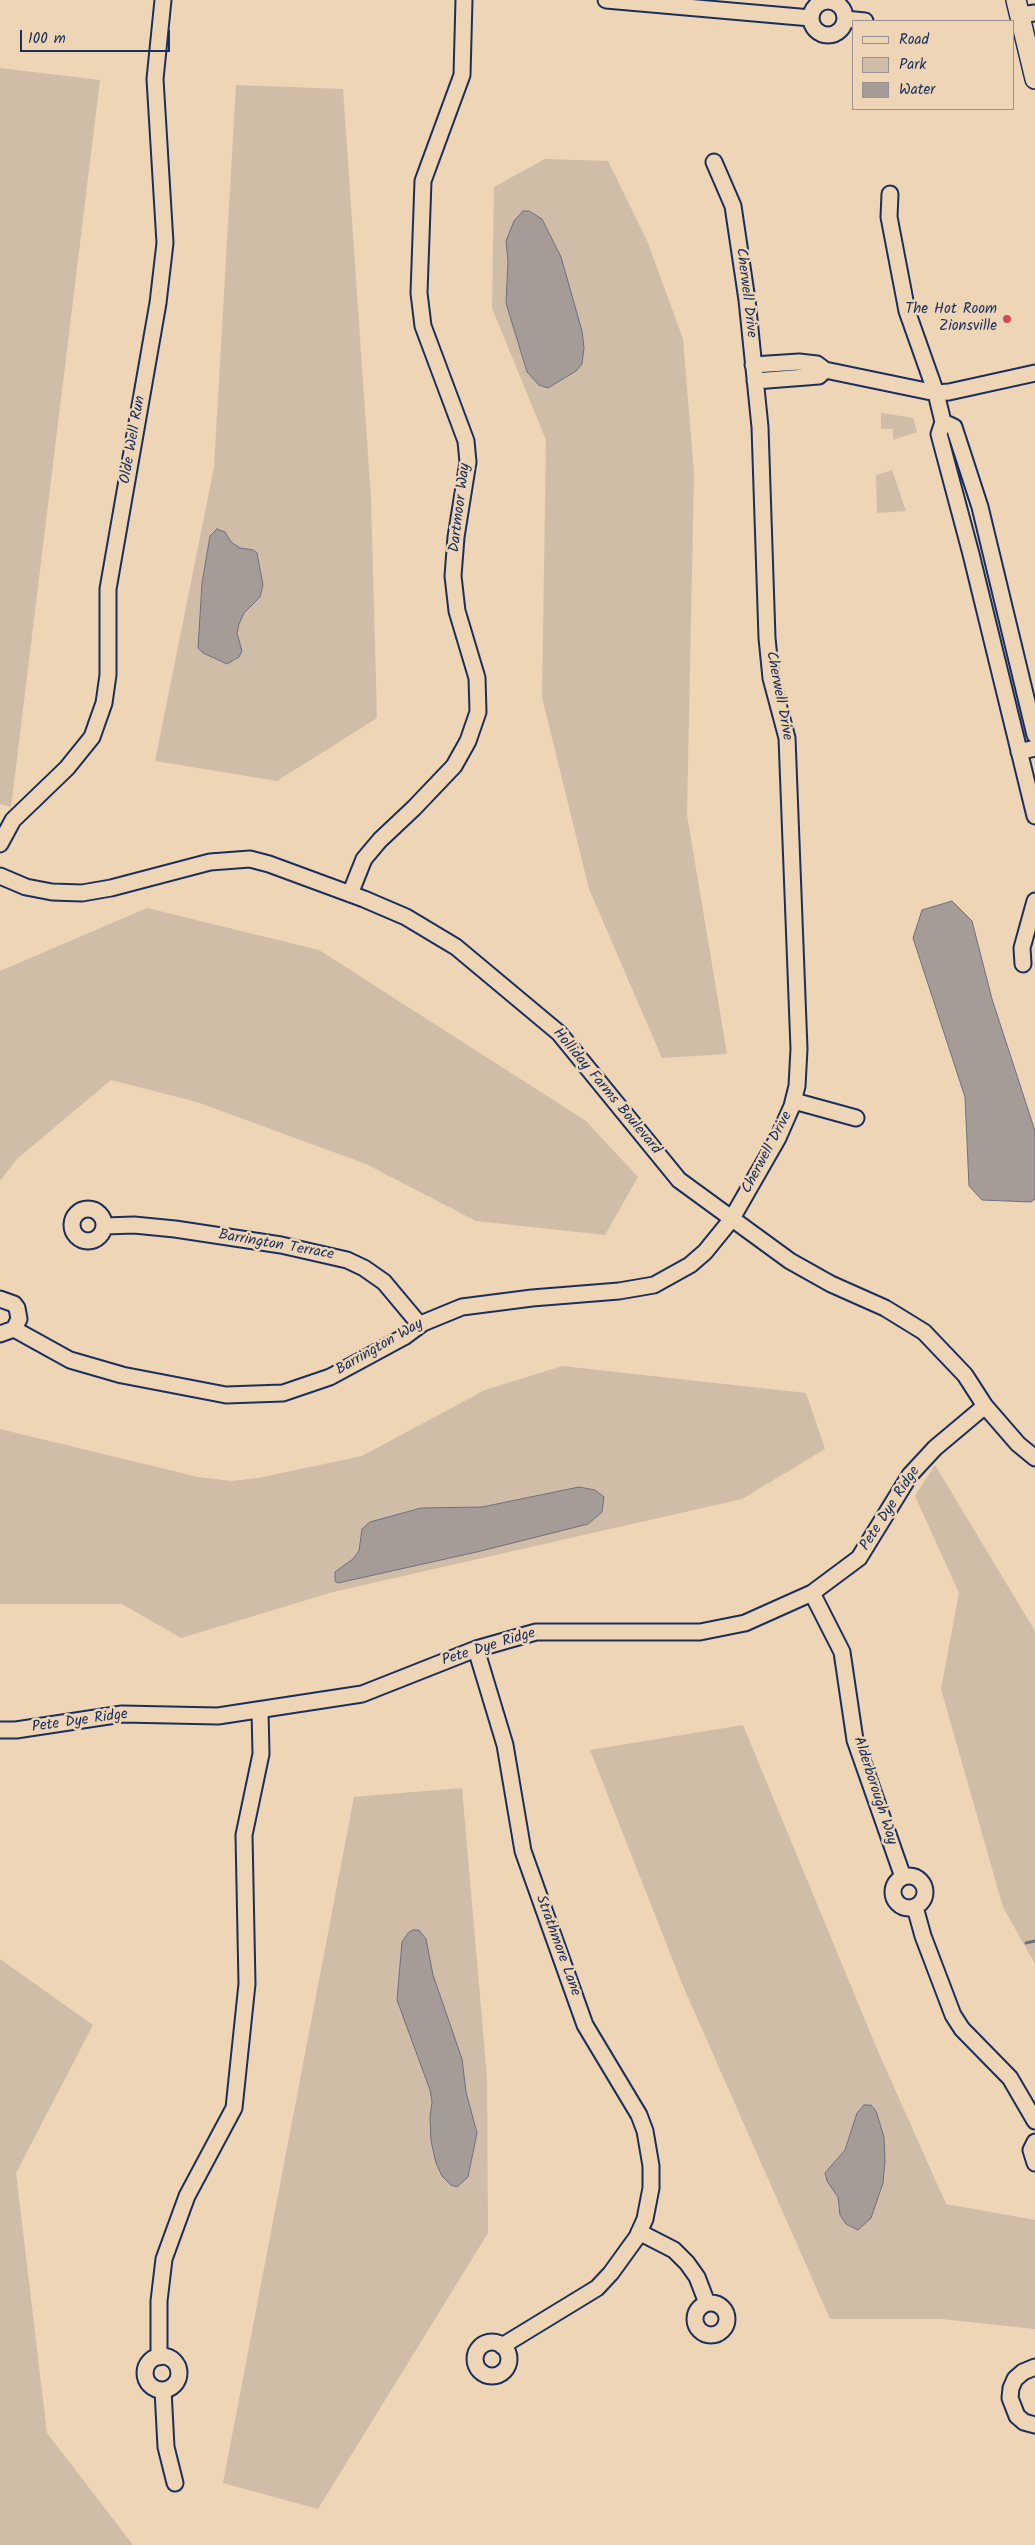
<!DOCTYPE html>
<style>
body{margin:0}
#map{position:relative;width:1035px;height:2545px;overflow:hidden;background:#edd5b5;font-family:Kalam,sans-serif}
canvas{display:block}
.legend{position:absolute;left:852px;top:20px;width:162px;height:90px;box-sizing:border-box;background:#edd5b5;border:1px solid #999392;margin:0;padding:6px 9px;list-style:none;font-size:15px;color:#1b2f5e}
.legend li{display:flex;align-items:center;gap:10px;height:25px}
.legend b{width:25px;border:1px solid #999392}
.scale{position:absolute;left:20px;top:30px;width:150px;height:22px;box-sizing:border-box;border:2px solid #1b2f5e;border-top:0;padding-left:6px;font-size:15px;line-height:18px;white-space:nowrap;color:#1b2f5e;-webkit-text-stroke:4px #edd5b5;paint-order:stroke}
</style>
<div id="map">
<canvas width="1035" height="2545"></canvas>
<ul class="legend">
<li><b style="height:6px;background:#edd5b5"></b>Road</li>
<li><b style="height:14px;background:#cfbda8"></b>Park</li>
<li><b style="height:14px;background:#a59c97"></b>Water</li>
</ul>
<div class="scale">100 m</div>
</div>
<script>
const g = document.querySelector('canvas').getContext('2d');
g.lineJoin = 'round';
function paint(path, color) { g.fillStyle = color; g.fill(path, 'evenodd'); }
const toPath = rows => new Path2D(rows.map(r => 'M' + r).join(''));
function strokePath(path, color, width, dash) { g.strokeStyle = color; g.lineWidth = width; g.lineCap = dash ? 'butt' : 'round'; g.setLineDash(dash || []); g.stroke(path); }
function label(font, color, halo, rows, align = 'center') {
  g.font = font + ' Kalam,sans-serif'; g.lineWidth = 5; g.setLineDash([]); g.textBaseline = 'middle'; g.strokeStyle = halo; g.fillStyle = color; for (const [text, x, y, turn = 0] of rows) {
    g.save(); g.translate(x, y); g.rotate((+turn || 0) * Math.PI / 180); g.textAlign = isNaN(turn) ? turn : align; if (halo) g.strokeText(text, 0, 0); g.fillText(text, 0, 0); g.restore();
  }
}
paint(toPath([
 [0,68,100,80,11,807,0,804],
 [236,85,343,89,371,499,377,718,277,781,155,761,214,467],
 [545,159,608,161,648,243,683,339,694,473,687,815,727,1054,662,1058,589,889,542,697,546,440,492,308,494,187],
 [881,413,913,418,917,432,893,440,893,429,881,429],
 [892,470,906,511,877,513,876,475],
 [147,908,319,950,586,1121,638,1177,605,1235,476,1221,366,1164,197,1102,111,1080,17,1159,0,1181,0,971],
 [562,1366,806,1393,825,1449,742,1499,333,1592,181,1638,122,1604,0,1604,0,1429,198,1477,231,1481,258,1478,362,1456,485,1390],
 [935,1465,1035,1631,1035,1964,1003,1907,941,1689,959,1593,915,1496],
 [743,1725,877,2049,946,2204,1035,2220,1035,2329,941,2319,830,2319,683,1986,590,1750],
 [462,1788,487,2078,488,2233,318,2509,223,2483,354,1797],
 [0,1959,93,2025,16,2173,47,2433,133,2545,0,2545]
]), '#cfbda8');
const water = toPath([
 [523,211,529,211,542,219,561,257,582,331,584,348,582,364,576,371,548,388,539,385,527,372,506,303,508,261,506,241,514,221,523,211],
 [217,529,225,532,231,542,240,548,253,550,257,553,263,585,260,597,244,613,239,624,237,633,242,651,239,657,227,664,203,653,198,648,202,583,210,536,217,529],
 [952,901,972,921,992,999,1035,1131,1035,1199,1031,1202,982,1200,969,1186,965,1097,913,938,922,910,952,901],
 [579,1487,595,1490,604,1497,602,1512,588,1524,481,1551,338,1583,335,1581,335,1572,353,1559,359,1551,362,1529,370,1522,421,1508,482,1507,579,1487],
 [413,1930,419,1930,426,1939,433,1975,462,2059,466,2092,477,2133,468,2177,457,2187,451,2185,442,2176,436,2163,431,2141,430,2117,432,2102,430,2090,397,2000,402,1942,408,1933,413,1930],
 [864,2105,871,2105,876,2111,884,2137,885,2161,883,2183,871,2218,858,2230,846,2224,840,2215,838,2197,827,2181,825,2173,845,2150,857,2113,864,2105]
]);
paint(water, '#a59c97');
strokePath(water, '#6e7080', 1);
strokePath(toPath([
 [1026,1943,1035,1941]
]), '#6e7080', 3);
const minor = toPath([
 [606,0,811,18],
 '811 18a17 17 0 1 1 34 0a17 17 0 1 1-34 0Z',
 [1020,15,1035,13],
 [845,19,865,21],
 [890,194,889,217,907,311,936,393,943,422,939,434,971,554,1035,816],
 [753,365,799,362,817,364,825,370,936,393,949,392,1035,373],
 [755,381,819,376,825,370],
 [943,422,954,427,980,507,1035,735],
 [1019,752,1035,748],
 [0,844,13,820,67,768,92,737,104,703,108,675,108,589,158,303,165,243,155,79,163,0],
 [0,876,26,887,52,892,82,893,111,888,210,862,250,859,269,864,364,899,406,917,456,947,559,1033,679,1180,790,1261,831,1284,885,1308,924,1332,965,1375,985,1406,1018,1444,1035,1458],
 [350,894,364,859,380,840,414,808,454,766,468,741,478,712,477,678,457,611,453,576,456,537,468,462,466,441,423,326,419,293,423,181,462,75,464,0],
 [1023,964,1022,948,1035,901],
 [794,1101,856,1118],
 '72 1225a16 16 0 1 1 32 0a16 16 0 1 1-32 0Z',
 [105,1226,134,1225,175,1229,281,1245,347,1260,364,1268,384,1282,420,1325],
 [0,1299,14,1304,17,1308,19,1319,14,1329,0,1334],
 [14,1329,70,1360,122,1375,226,1395,283,1393,330,1377,404,1337,423,1323,462,1307,532,1298,619,1291,654,1285,690,1265,705,1252,731,1220,778,1138,792,1106,797,1086,799,1049,787,738,771,678,767,638,760,427,747,300,733,206,714,162],
 [812,1593,842,1652,855,1740,903,1877],
 [476,1649,505,1745,523,1851,585,2025,639,2115,645,2131,651,2166,651,2188,645,2219,637,2237,611,2273,597,2288,502,2346],
 [0,1730,16,1730,122,1714,218,1716,362,1694,476,1649,536,1632,700,1632,745,1623,812,1593,859,1558,910,1475,935,1448,985,1406],
 '893 1892a16 16 0 1 1 32 0a16 16 0 1 1-32 0Z',
 [915,1907,923,1936,953,2015,962,2029,1010,2078,1035,2121],
 [1035,2142,1031,2150,1035,2163],
 [639,2232,674,2250,687,2263,697,2277,707,2303],
 '695 2319a16 16 0 1 1 32 0a16 16 0 1 1-32 0Z',
 '475 2359a17 17 0 1 1 34 0a17 17 0 1 1-34 0Z',
 '145 2373a17 17 0 1 1 34 0a17 17 0 1 1-34 0Z',
 [159,2357,159,2301,164,2259,187,2196,234,2108,247,1984,244,1835,261,1754,260,1710],
 [1035,2367,1023,2372,1015,2379,1011,2388,1010,2398,1017,2416,1024,2422,1035,2425],
 [163,2390,166,2447,175,2483]
]);
const major = toPath([
 [1016,0,1035,79]
]);
strokePath(minor, '#1b2f5e', 19);
strokePath(major, '#1b2f5e', 22);
strokePath(minor, '#edd5b5', 15);
strokePath(major, '#edd5b5', 19);
for (const [x, y, r, color] of [
 [1007,319,5,"#d1495b"]
]) { const dot = new Path2D(); dot.arc(x, y, r, 0, 2 * Math.PI); g.fillStyle = color; g.fill(dot); strokePath(dot, '#edd5b5', 2); }
label('15px', '#1b2f5e', '#edd5b5', [
 ["Cherwell Drive",745,293,83],
 ["Olde Well Run",134,440,-80],
 ["Dartmoor Way",461,508,-83],
 ["Cherwell Drive",778,696,79],
 ["Holliday Farms Boulevard",606,1092,50],
 ["Cherwell Drive",768,1153,-62],
 ["Barrington Terrace",276,1246,10],
 ["Barrington Way",380,1348,-30],
 ["Pete Dye Ridge",891,1509,-57],
 ["Pete Dye Ridge",489,1648,-17],
 ["Pete Dye Ridge",80,1722,-8],
 ["Alderborough Way",874,1791,72],
 ["Strathmore Lane",557,1946,70]
]);
label('15px', '#1b2f5e', '#edd5b5', [
 ["The Hot Room",997,310],
 ["Zionsville",997,327]
], 'right');
</script>
